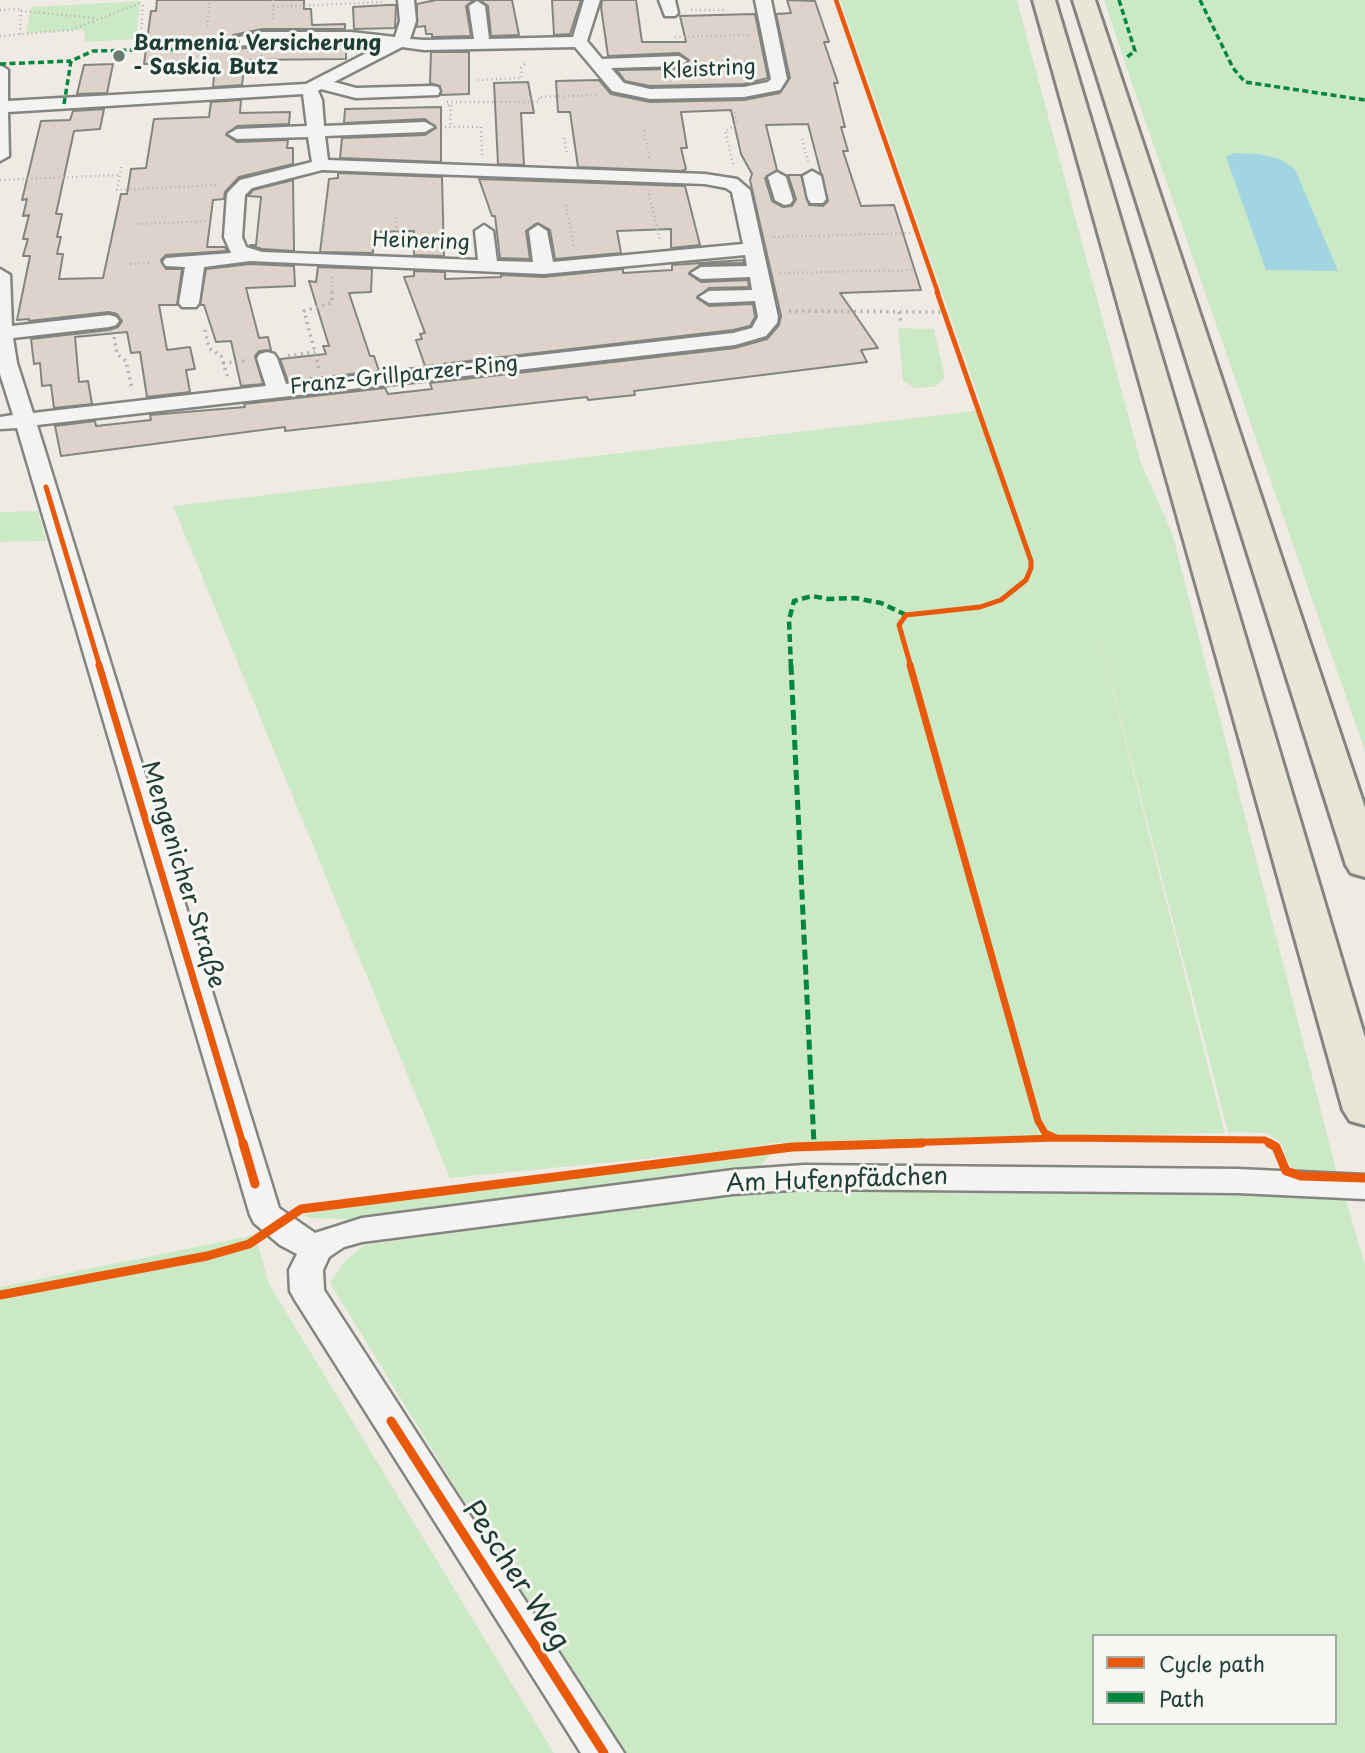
<!DOCTYPE html>
<meta charset="utf-8">
<style>
body{margin:0}
#map{position:relative;width:1365px;height:1753px;overflow:hidden;background:#f0eae4;font-family:"Playpen Sans",sans-serif}
canvas{display:block}
.legend{position:absolute;left:1092px;top:1634px;width:245px;height:91px;box-sizing:border-box;background:#f6f6f2;border:2px solid #a0aca6;margin:0;padding:9px 12px;list-style:none;font-size:21px;color:#1f3d34}
.legend li{display:flex;align-items:center;gap:14px;height:35px}
.legend b{width:35px;border:2px solid #a0aca6}
</style>
<div id="map">
<canvas width="1365" height="1753"></canvas>
<ul class="legend">
<li><b style="height:9px;background:#e8590c"></b>Cycle path</li>
<li><b style="height:9px;background:#00873e"></b>Path</li>
</ul>
</div>
<script>
const g = document.querySelector('canvas').getContext('2d');
g.lineJoin = 'round';
function paint(path, color) { g.fillStyle = color; g.fill(path, 'evenodd'); }
const toPath = rows => new Path2D(rows.map(r => 'M' + r).join(''));
function strokePath(path, color, width, dash) { g.strokeStyle = color; g.lineWidth = width; g.lineCap = dash ? 'butt' : 'round'; g.setLineDash(dash || []); g.stroke(path); }
function label(font, color, halo, rows, align = 'center') {
  g.font = font + ' "Playpen Sans",sans-serif'; g.lineWidth = 6; g.setLineDash([]); g.textBaseline = 'middle'; g.strokeStyle = halo; g.fillStyle = color; for (const [text, x, y, turn = 0] of rows) {
    g.save(); g.translate(x, y); g.rotate((+turn || 0) * Math.PI / 180); g.textAlign = isNaN(turn) ? turn : align; if (halo) g.strokeText(text, 0, 0); g.fillText(text, 0, 0); g.restore();
  }
}
paint(toPath([
 [840,0,1017,0,1141,463,1172,533,1337,1173,1304,1173,1290,1166,1281,1143,1266,1133,1228,1132,1096,625,1225,1133,774,1143,736,1150,450,1178,173,506,983,410],
 [1104,0,1365,0,1365,751,1127,69],
 [140,1,136,39,85,42,84,30,26,33,31,7],
 [898,328,934,329,945,378,935,387,915,388,903,381],
 [38,511,46,541,0,542,0,512],
 [771,1154,758,1168,349,1219,310,1218,303,1215,346,1206],
 [800,1186,1344,1193,1365,1265,1365,1753,625,1753,468,1508,330,1283,343,1263,364,1245],
 [1094,1636,1335,1636,1335,1723,1094,1723],
 [255,1235,269,1284,554,1753,0,1753,0,1287]
]), '#cce9c5');
paint(toPath([
 [1234,153,1259,154,1280,159,1295,169,1338,271,1266,270,1226,157]
]), '#a2d5e2');
const building = toPath([
 [157,0,304,0,304,9,311,9,312,25,345,24,345,29,262,29,233,35,229,42,240,49,263,45,346,45,346,59,245,60,242,85,213,87,215,66,178,68,179,63,144,64,151,11,156,11,157,0],
 [436,0,474,0,466,6,471,36,432,37,432,34,426,34,425,26,417,27,417,4,436,0],
 [480,0,512,0,519,35,491,36,488,6,480,0],
 [552,0,581,0,570,34,554,35,552,0],
 [602,0,636,0,642,42,686,42,680,16,755,14,768,78,744,84,650,86,625,81,617,70,679,69,689,60,679,53,608,56,601,7,602,0],
 [787,0,815,1,829,42,824,42,838,83,834,83,845,127,841,127,848,151,843,151,861,206,894,205,921,290,840,293,878,348,861,350,867,362,634,391,635,395,588,400,587,397,285,431,285,427,61,456,55,426,95,421,96,426,151,420,150,415,245,407,244,404,385,388,388,394,432,389,430,383,735,348,767,339,779,325,781,316,750,180,752,174,741,154,731,110,681,112,687,148,681,148,686,169,682,171,578,167,570,112,558,112,556,81,599,80,611,94,650,102,744,100,780,93,790,78,776,14,791,13,787,0],
 [808,124,828,201,823,206,809,205,801,175,788,175,796,199,792,206,783,207,772,201,765,178,777,170,766,125,808,124],
 [388,5,396,5,395,28,354,29,353,7,388,5],
 [431,52,469,52,469,94,441,95,440,86,430,83,431,52],
 [113,64,107,93,77,94,84,65,113,64],
 [528,82,534,113,521,113,524,165,498,164,494,83,528,82],
 [241,100,240,113,290,112,289,124,237,126,226,135,237,142,288,140,287,148,293,148,293,164,239,177,225,192,224,199,213,200,207,247,225,247,227,251,166,255,161,260,166,269,182,269,177,305,159,305,167,350,190,347,195,369,186,370,190,392,147,397,140,352,131,353,127,332,75,337,79,382,88,381,92,404,54,408,51,385,42,386,40,363,34,364,31,339,109,330,118,327,122,321,117,314,109,312,29,321,29,319,17,320,30,256,23,256,28,239,23,239,29,215,23,216,27,199,22,200,41,121,70,120,73,111,104,109,100,129,74,131,56,214,62,214,57,237,61,237,57,254,63,254,59,279,103,278,121,194,127,194,131,169,146,168,154,119,209,117,211,102,241,100],
 [441,107,441,162,340,158,342,138,425,135,436,128,425,119,344,123,345,109,441,107],
 [338,173,442,177,444,256,414,255,414,231,373,232,373,253,320,252,329,179,338,178,338,173],
 [479,179,685,186,700,245,671,248,671,229,617,231,621,253,555,259,550,230,537,223,526,231,530,259,500,258,495,216,492,216,479,179],
 [293,180,294,251,262,249,250,245,256,245,261,197,248,196,253,190,293,180],
 [743,260,744,263,701,264,689,274,701,282,748,280,749,287,709,288,697,298,709,306,753,304,755,317,750,326,733,330,425,366,416,340,422,339,420,334,425,333,404,277,414,276,414,271,445,272,445,279,501,277,501,275,544,277,623,269,623,273,672,270,672,265,743,260],
 [250,264,294,266,295,286,246,288,259,338,268,337,271,350,259,351,255,356,263,384,241,386,231,341,216,342,204,305,200,305,206,269,250,264],
 [318,267,372,269,371,292,349,293,370,356,374,356,379,371,288,381,280,359,326,354,323,346,329,346,309,281,316,282,318,267]
]);
paint(building, '#ded3ca');
strokePath(building, '#838581', 2);
const minor = toPath([
 [398,0,414,0,416,21,410,39,424,40,474,39,469,6,477,1,485,6,489,39,573,37,584,0,600,0,587,41,602,59,679,56,687,61,679,66,611,68,624,83,650,89,744,87,768,82,771,79,755,0,771,0,787,79,780,90,744,97,650,99,612,91,575,47,424,50,402,47,334,82,356,88,432,86,438,87,440,91,438,95,356,98,321,89,318,91,322,100,324,126,425,122,434,127,425,132,325,136,328,160,705,174,737,179,750,190,778,317,777,323,766,336,735,345,37,425,279,1208,315,1233,362,1218,733,1170,804,1165,1238,1169,1365,1175,1365,1199,1238,1193,804,1189,733,1194,362,1242,344,1247,329,1257,323,1270,324,1290,624,1753,581,1753,295,1300,290,1291,289,1270,297,1254,280,1245,254,1223,250,1215,17,428,0,429,0,417,13,415,0,374,0,269,10,275,12,326,109,315,116,317,119,321,116,325,109,327,13,338,17,363,33,413,266,386,257,358,260,354,267,352,274,354,277,358,286,384,733,333,752,328,758,317,755,301,709,303,699,297,709,291,752,290,750,277,701,279,691,273,701,267,747,266,745,255,544,274,250,261,204,267,199,303,196,307,182,307,179,303,185,267,166,266,163,262,166,258,231,253,224,237,227,194,230,190,240,180,312,162,308,137,237,139,228,134,237,129,307,126,303,94,8,112,9,156,0,161,0,65,8,70,8,101,306,84,382,45,351,42,263,42,240,46,232,41,234,38,263,32,351,32,395,37,400,21,398,0],
 [322,170,705,184,726,188,732,192,743,244,553,262,547,231,538,225,529,231,533,262,497,261,493,231,484,225,475,231,478,260,262,252,246,247,242,237,245,195,252,188,322,170],
 [659,0,675,0,678,13,675,16,665,16,659,0],
 [812,171,821,176,826,199,823,203,811,203,808,199,803,176,812,171],
 [777,172,786,177,793,200,790,204,784,205,775,200,768,177,777,172]
]);
const highway = toPath([
 [1033,0,1055,0,1365,1038,1365,1125,1350,1121,1343,1110,1033,0],
 [1073,0,1095,0,1365,808,1365,877,1351,873,1346,865,1073,0]
]);
strokePath(minor, '#838581', 5);
strokePath(highway, '#838581', 6);
strokePath(toPath([
 [273,0,273,21],
 [273,7,384,2],
 [0,10,21,9,20,34],
 [691,10,725,10],
 [21,11,97,18],
 [207,26,210,0],
 [141,33,143,2],
 [0,36,71,30,143,2],
 [675,37,750,35],
 [261,55,267,65,266,72],
 [699,62,753,61],
 [203,77,204,71,214,71],
 [478,80,522,78,521,68,526,62],
 [447,102,539,102,539,97,597,95],
 [448,105,451,104,450,127],
 [445,127,481,127,482,155],
 [644,130,650,160],
 [564,138,567,154],
 [802,139,808,162],
 [733,164,725,131,737,124,734,110],
 [121,167,117,190,218,185],
 [0,180,119,175],
 [649,194,660,240],
 [566,205,574,249],
 [396,217,397,244],
 [137,224,213,221],
 [774,237,910,233],
 [323,241,324,221],
 [130,264,150,263],
 [780,273,919,270],
 [332,277,332,293]
]), '#afb2af', 2.5, [1, 3.5]);
strokePath(toPath([
 [789,311,943,312],
 [899,312,901,323],
 [205,330,209,348,221,356,228,378],
 [114,337,117,354,126,361,132,389],
 [288,356,315,352],
 [223,363,245,361],
 [319,368,304,311,332,303,332,292]
]), '#afb2af', 3.5, [2, 4.5]);
paint(minor, '#f4f3f1');
paint(highway, '#e9e5d8');
strokePath(toPath([
 [1119,0,1135,51,1127,57],
 [1200,0,1233,68,1245,82,1365,100],
 [0,64,71,61],
 [64,104,71,61,93,51,198,49,240,41]
]), '#00873e', 3.5, [6, 3.5]);
strokePath(toPath([
 [791,667,789,620,794,601,812,596,828,599,855,598,881,603,906,615]
]), '#00873e', 4.5, [8, 4.5]);
strokePath(toPath([
 [791,665,814,1144]
]), '#00873e', 5, [10, 5]);
strokePath(toPath([
 [836,0,938,293]
]), '#e8590c', 4.5);
strokePath(toPath([
 [46,487,100,667],
 [911,667,899,625,906,615,980,607,1001,600,1026,580,1031,568,1031,561,937,292]
]), '#e8590c', 5);
strokePath(toPath([
 [99,665,243,1144],
 [910,665,1038,1121,1045,1133,1056,1138],
 [870,1144,1056,1138,1265,1140,1272,1144]
]), '#e8590c', 7);
strokePath(toPath([
 [243,1143,255,1184],
 [1269,1143,1276,1147,1286,1171,1301,1176,1365,1178],
 [0,1295,207,1256,249,1244,301,1209,792,1147,922,1143],
 [391,1421,604,1753]
]), '#e8590c', 9);
for (const [x, y, r, color] of [
 [119,56,7,"#687a72"]
]) { const dot = new Path2D(); dot.arc(x, y, r, 0, 2 * Math.PI); g.fillStyle = color; g.fill(dot); strokePath(dot, '#f6f6f2', 2.5); }
label('bold 21px', '#1f3d34', '#f6f6f2', [
 ["Barmenia Versicherung",133,44],
 ["- Saskia Butz",133,68]
], 'left');
label('21px', '#1f3d34', '#f6f6f2', [
 ["Kleistring",709,70,-3],
 ["Heinering",421,242,2],
 ["Franz-Grillparzer-Ring",404,376,-6]
]);
label('24px', '#1f3d34', '#f6f6f2', [
 ["Mengenicher Straße",182,875,73],
 ["Am Hufenpfädchen",837,1181,-2]
]);
label('28px', '#1f3d34', '#f6f6f2', [
 ["Pescher Weg",515,1576,57]
]);
</script>
